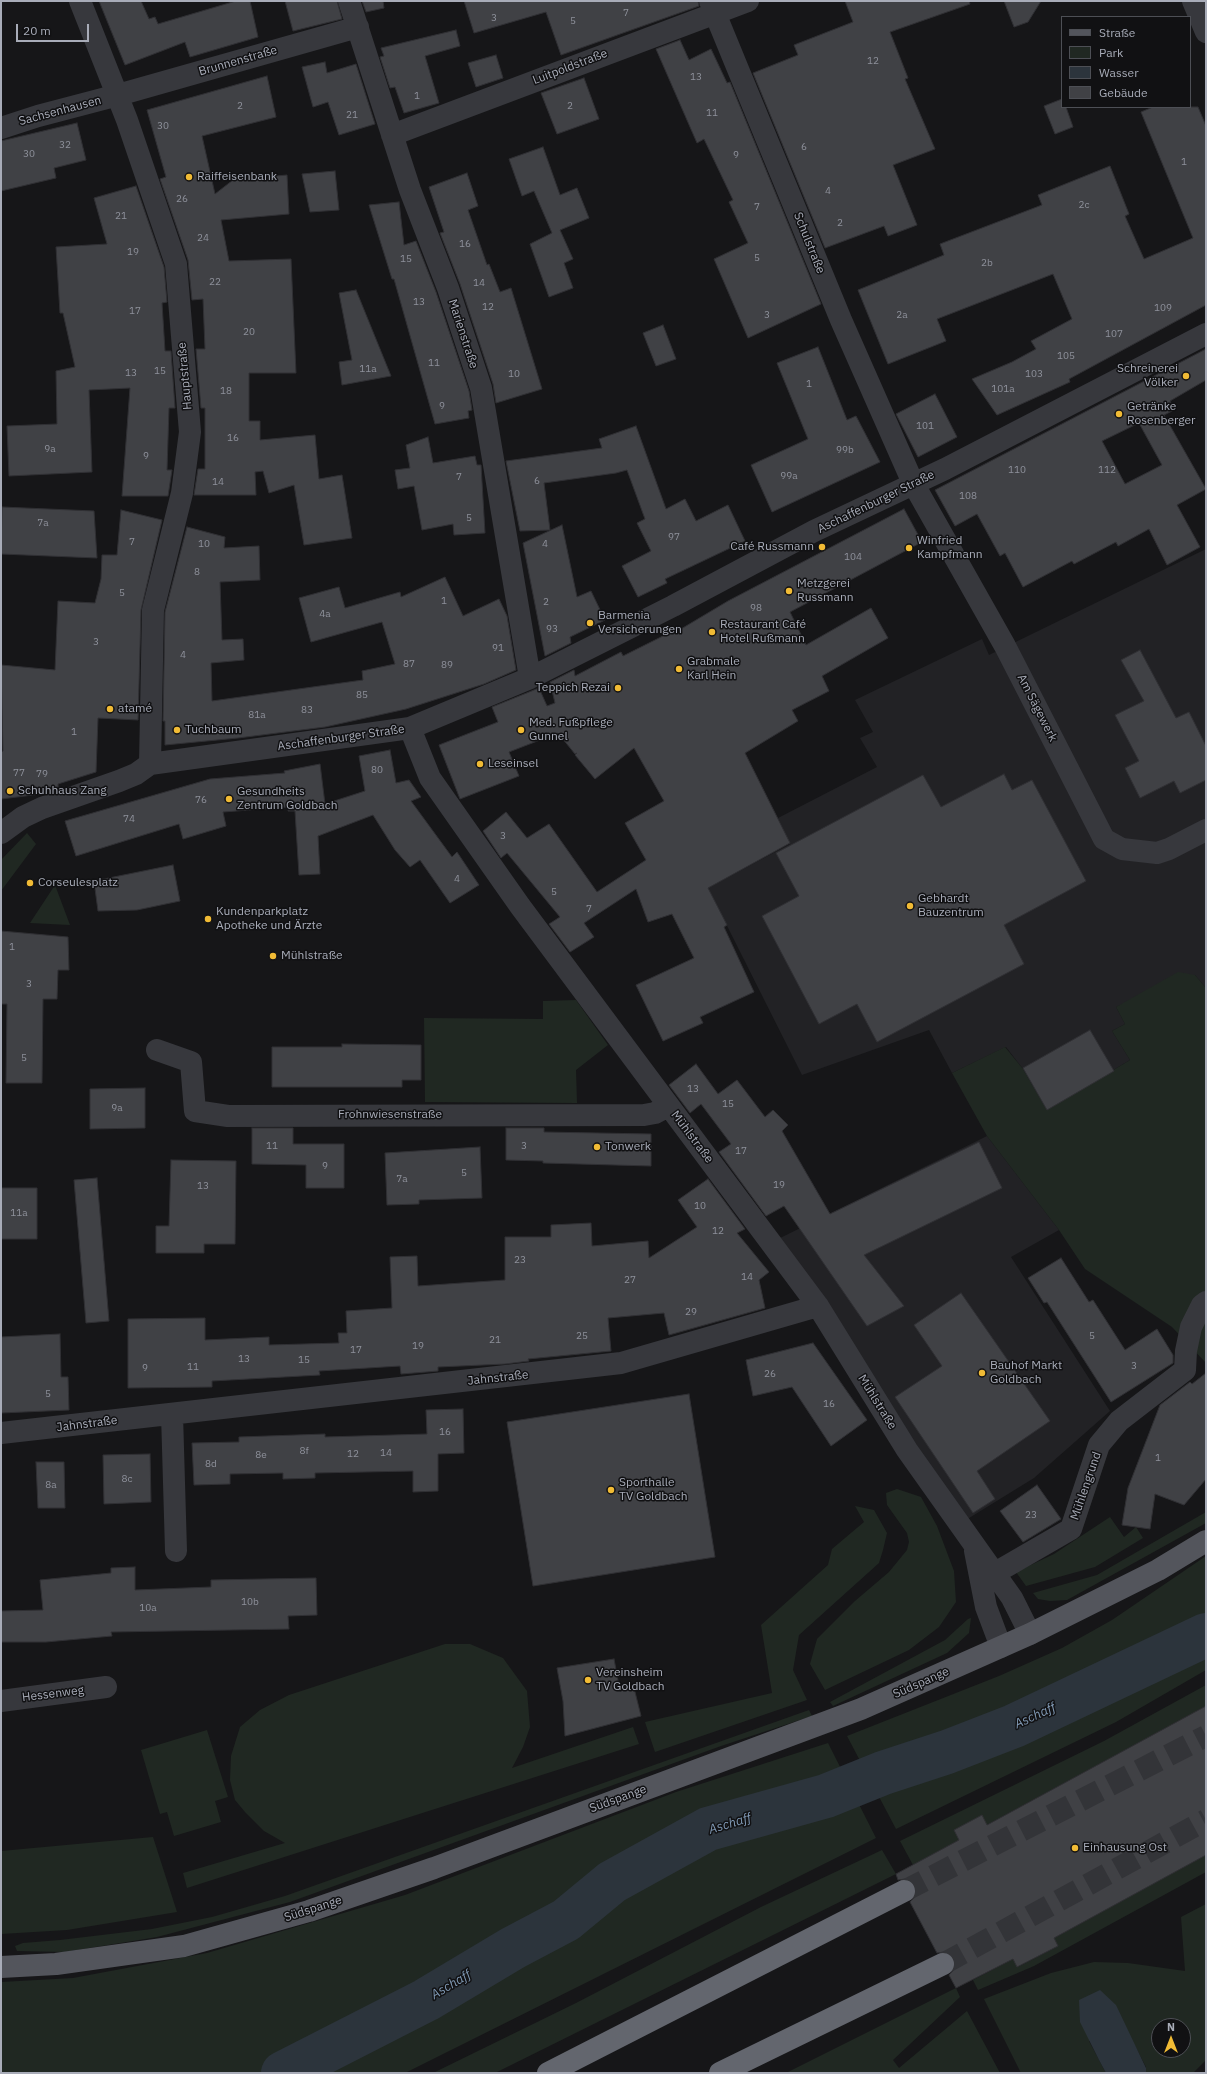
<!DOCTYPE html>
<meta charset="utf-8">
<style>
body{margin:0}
#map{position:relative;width:1207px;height:2074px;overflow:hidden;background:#161618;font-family:"IBM Plex Sans",sans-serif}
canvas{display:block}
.frame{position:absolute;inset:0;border:2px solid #a8acb8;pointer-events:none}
.legend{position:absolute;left:1061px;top:16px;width:130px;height:92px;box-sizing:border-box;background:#111113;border:1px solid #4d4f55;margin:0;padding:5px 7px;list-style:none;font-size:12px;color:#a8acb8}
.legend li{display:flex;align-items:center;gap:8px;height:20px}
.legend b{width:20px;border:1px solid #4d4f55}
.north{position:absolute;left:1151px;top:2018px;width:40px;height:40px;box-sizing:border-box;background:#111113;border:1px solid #4d4f55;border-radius:50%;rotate:0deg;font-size:11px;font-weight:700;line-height:16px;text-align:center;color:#a8acb8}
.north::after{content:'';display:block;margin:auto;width:14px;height:18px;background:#f1bb35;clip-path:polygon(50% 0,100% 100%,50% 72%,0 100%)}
.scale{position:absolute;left:16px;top:24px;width:73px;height:18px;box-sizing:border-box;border:2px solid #a8acb8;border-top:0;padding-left:5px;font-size:12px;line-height:14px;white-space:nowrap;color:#a8acb8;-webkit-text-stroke:3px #111113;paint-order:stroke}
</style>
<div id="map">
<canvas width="1207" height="2074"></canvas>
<div class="frame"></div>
<ul class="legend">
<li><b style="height:5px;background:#53555c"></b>Straße</li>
<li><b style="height:11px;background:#202822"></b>Park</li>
<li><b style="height:11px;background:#2c343c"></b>Wasser</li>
<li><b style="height:11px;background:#404145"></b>Gebäude</li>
</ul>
<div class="north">N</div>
<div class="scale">20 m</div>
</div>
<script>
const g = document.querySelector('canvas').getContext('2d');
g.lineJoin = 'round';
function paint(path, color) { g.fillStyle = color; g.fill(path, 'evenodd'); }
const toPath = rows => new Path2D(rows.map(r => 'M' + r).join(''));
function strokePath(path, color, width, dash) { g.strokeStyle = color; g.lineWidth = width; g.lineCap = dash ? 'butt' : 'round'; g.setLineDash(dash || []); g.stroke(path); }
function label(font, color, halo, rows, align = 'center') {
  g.font = font + ' "IBM Plex Sans",sans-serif'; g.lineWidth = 3; g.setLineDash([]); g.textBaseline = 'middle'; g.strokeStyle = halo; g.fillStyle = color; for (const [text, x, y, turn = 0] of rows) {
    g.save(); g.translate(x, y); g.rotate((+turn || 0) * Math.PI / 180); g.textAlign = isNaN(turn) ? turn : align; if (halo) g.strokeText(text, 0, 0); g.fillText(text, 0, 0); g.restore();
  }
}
paint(toPath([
 [1206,549,1206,988,1195,975,1116,1007,1125,1024,1112,1031,1130,1060,1047,1110,1023,1069,1006,1047,952,1073,929,1030,802,1075,708,888,790,844,778,818,877,767,860,738,873,732,855,700,982,639,989,655],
 [987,1136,1059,1230,1011,1257,1110,1411,1034,1478,961,1523,772,1242]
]), '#222225');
paint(toPath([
 [27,833,36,844,1,891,1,860],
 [55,885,70,925,30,923],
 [1178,972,1195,975,1206,988,1206,1363,1172,1327,1085,1269,1059,1230,987,1136,952,1073,1005,1047,1023,1069,1047,1110,1130,1060,1112,1031,1125,1024,1116,1007],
 [576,1000,608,1045,576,1070,577,1103,425,1102,424,1018,543,1019,543,1001],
 [897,1489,921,1497,937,1526,954,1571,956,1602,939,1627,909,1650,825,1690,810,1664,817,1639,855,1601,889,1572,907,1550,909,1542,907,1533,887,1505,886,1493],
 [855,1506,874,1510,887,1533,883,1550,879,1563,799,1635,793,1670,807,1700,655,1752,645,1722,772,1693,761,1625,828,1565,832,1549,864,1522],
 [1206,1512,1206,1523,1067,1600,1050,1601,1038,1599,1033,1593,1097,1575],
 [1110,1517,1124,1537,1136,1527,1143,1538,1095,1567,1026,1586,1016,1572,1054,1554],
 [1206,1556,1206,1670,1116,1722,896,1829,847,1736,999,1676,1062,1648,1112,1620],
 [1137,1658,1153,1669,1041,1714,1116,1672],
 [971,1618,969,1633,947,1653,833,1706,830,1702,945,1640,968,1619],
 [445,1644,470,1644,503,1658,527,1691,530,1727,523,1747,512,1768,633,1727,639,1744,187,1888,183,1873,285,1843,264,1831,245,1812,235,1800,230,1780,231,1756,240,1727,260,1710,289,1695],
 [1206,1685,1206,1706,913,1865,900,1841,1104,1741],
 [809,1710,812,1716,721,1746,290,1902,157,1937,133,1941,64,1952,17,1951,15,1946,23,1943,60,1940,152,1929,212,1917,285,1896],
 [207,1730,228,1797,215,1801,221,1822,174,1836,167,1812,160,1814,141,1750],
 [828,1743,876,1838,405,2073,1,2073,1,1982,73,1978,207,1953,405,1895,676,1792],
 [153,1837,177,1912,67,1930,1,1934,1,1851],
 [882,1850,896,1874,495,2073,433,2073,576,2003,761,1907],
 [1206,1855,1206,1872,1034,1966,978,1990,973,1980,1013,1959,1018,1967,1058,1946,1054,1938],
 [1206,1904,1206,2060,1193,2073,1146,2073,1146,2067,1135,2046,1089,2041,1106,2073,1021,2073,984,1999,1051,1973,1094,1962,1128,1963,1185,1971,1181,1917],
 [1159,2026,1183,2026,1183,2050,1159,2050],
 [956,1988,960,1997,893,2060,899,2068,967,2011,1000,2073,786,2073]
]), '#202822');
paint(toPath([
 [1137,1658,1153,1670,1041,1723,1041,1706,1116,1672],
 [1100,1990,1116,2005,1146,2068,1146,2073,1106,2073,1099,2060,1080,2022,1079,2000]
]), '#2c343c');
strokePath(toPath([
 [283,2073,426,2000,513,1948,566,1920,612,1882,708,1829,826,1796,883,1773,947,1752,1014,1726,1206,1635]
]), '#2c343c', 44);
const building = toPath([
 [99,1,141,1,149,19,155,17,158,24,236,1,250,1,258,37,190,57,185,42,125,65,99,1],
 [285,1,337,1,342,19,293,31,285,1],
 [362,1,383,1,384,8,366,12,362,1],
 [464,1,698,1,699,6,561,55,546,12,474,33,464,1],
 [845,1,969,1,970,4,890,32,908,78,905,79,935,149,893,165,917,225,888,236,884,226,825,248,753,73,798,55,794,45,853,22,845,1],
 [1004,1,1041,1,1028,22,1014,27,1004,1],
 [456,30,460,46,425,56,439,103,404,113,395,87,390,88,380,57,384,56,381,48,456,30],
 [680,40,689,60,711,49,727,83,730,82,821,304,748,338,714,259,748,243,729,202,733,200,704,139,697,143,656,49,680,40],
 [496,55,503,78,476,87,468,63,496,55],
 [325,62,327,73,356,64,375,124,339,135,328,102,313,107,302,67,325,62],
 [267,76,276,117,202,136,215,194,233,180,287,175,289,214,221,220,229,261,291,259,296,373,249,373,249,421,260,421,260,440,315,435,319,479,342,475,352,538,304,545,294,485,269,493,263,471,255,472,256,495,194,495,198,469,205,469,205,408,201,408,196,349,205,349,203,299,192,300,188,260,160,179,166,177,147,110,267,76],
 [584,78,599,119,557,134,541,93,584,78],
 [1062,99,1062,107,1066,107,1073,127,1055,134,1044,106,1062,99],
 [1153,107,1198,107,1206,126,1206,305,1069,379,1070,382,997,415,972,379,1012,362,1036,349,1031,341,1072,319,1053,274,937,319,946,341,888,364,858,290,944,255,940,244,1042,205,1038,195,1110,166,1129,214,1125,216,1144,259,1193,238,1141,112,1153,107],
 [77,123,86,160,54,168,56,178,1,191,1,141,77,123],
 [543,147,560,195,577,188,589,218,560,230,573,259,564,263,573,288,549,297,530,244,552,233,534,191,522,196,509,159,543,147],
 [335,171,339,210,310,212,302,174,335,171],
 [467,173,478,206,468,210,487,265,489,264,500,292,511,288,542,389,496,403,493,384,460,284,440,233,444,232,429,187,467,173],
 [136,186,164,267,167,302,162,303,165,351,171,351,175,408,169,408,167,470,172,470,168,496,122,496,130,388,89,390,92,472,9,476,7,426,57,424,56,371,75,367,63,313,60,313,56,247,107,244,94,198,136,186],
 [399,202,404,245,416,241,436,292,469,391,472,410,468,411,469,418,435,424,394,279,392,279,369,205,399,202],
 [356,290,391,376,342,385,339,362,352,360,339,293,356,290],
 [663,325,676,359,656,366,643,333,663,325],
 [818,347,847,420,856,416,880,462,772,512,751,465,808,439,777,363,818,347],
 [1206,349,1206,380,1170,401,1174,410,1164,415,1206,489,1177,505,1200,547,1167,565,1149,529,1118,546,1116,542,1074,564,1072,561,1023,587,1005,553,1000,556,977,514,955,526,935,490,1206,349],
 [1139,423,1162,465,1125,484,1102,441,1139,423],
 [935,394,957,437,918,457,896,414,935,394],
 [636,426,666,509,685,499,696,521,728,505,745,541,665,579,667,583,638,597,622,566,651,551,637,523,645,519,627,470,616,473,544,483,550,530,520,531,506,461,602,448,599,439,636,426],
 [428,437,433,463,475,456,477,465,481,465,485,533,454,535,453,524,422,530,414,486,398,489,395,470,410,468,406,445,428,437],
 [2,507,94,511,97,558,1,554,2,507],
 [904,509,922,542,790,612,806,645,871,608,888,638,822,676,829,691,792,710,798,721,745,753,790,843,708,888,727,925,724,927,754,992,700,1017,703,1023,663,1041,636,985,694,958,672,914,648,922,636,889,584,923,594,937,570,952,549,924,560,917,507,853,501,858,483,831,506,812,527,838,549,824,597,892,646,860,625,823,664,801,634,748,595,779,575,755,577,753,575,754,558,733,509,752,519,776,460,799,439,745,498,722,492,707,539,688,547,706,555,703,550,682,574,670,575,676,621,652,623,656,675,630,676,632,728,601,904,509],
 [121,510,162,520,141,610,138,720,98,718,96,772,58,784,58,787,41,794,1,799,1,752,3,751,1,665,55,670,58,601,95,603,101,579,102,555,117,555,121,510],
 [562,525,577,597,591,591,605,620,570,637,571,643,545,656,523,543,562,525],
 [187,527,225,537,224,548,259,546,260,580,220,582,222,640,243,639,244,660,211,663,212,701,363,680,362,671,395,664,382,622,311,642,299,598,339,587,345,608,400,592,401,597,445,577,463,616,499,599,507,616,516,670,484,684,406,709,325,727,238,738,165,745,165,721,163,721,165,612,187,527],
 [1140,650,1176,718,1189,712,1206,746,1206,780,1180,793,1174,781,1140,798,1125,768,1139,761,1115,715,1144,701,1121,660,1140,650],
 [390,750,396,783,409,780,421,797,411,801,452,857,457,852,479,885,450,903,420,860,410,867,395,850,373,815,318,836,320,874,299,875,295,811,288,811,289,807,223,812,226,826,183,839,179,824,76,856,65,821,210,779,285,773,284,771,320,764,325,804,365,791,359,756,390,750],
 [1004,774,1012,790,1032,780,1086,881,1004,925,1024,964,877,1042,857,1004,819,1024,762,916,799,896,776,853,923,775,941,807,1004,774],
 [173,865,180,901,137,910,98,911,94,881,173,865],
 [1,931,68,937,69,970,58,970,57,999,43,999,42,1083,6,1083,7,1004,1,1004,1,931],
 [1090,1030,1114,1071,1047,1110,1023,1068,1090,1030],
 [342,1044,421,1045,421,1080,402,1080,402,1087,272,1087,272,1047,342,1047,342,1044],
 [696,1064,718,1094,737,1080,765,1117,773,1110,788,1125,782,1131,830,1214,979,1142,1002,1188,864,1255,904,1306,867,1326,784,1206,766,1216,719,1152,731,1144,701,1104,690,1113,669,1085,696,1064],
 [145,1088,145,1128,90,1129,90,1089,145,1088],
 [252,1128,293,1128,293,1144,344,1144,344,1188,306,1188,306,1165,252,1164,252,1128],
 [506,1128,544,1128,544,1132,651,1134,651,1166,543,1163,543,1161,506,1160,506,1128],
 [480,1147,482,1198,419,1200,419,1204,387,1205,385,1153,480,1147],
 [171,1160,236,1161,235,1244,204,1244,204,1253,156,1253,156,1226,169,1226,171,1160],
 [97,1178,109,1321,86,1323,74,1180,97,1178],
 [708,1179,745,1229,737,1233,769,1272,759,1280,765,1308,669,1335,664,1313,608,1318,611,1351,528,1359,529,1361,505,1364,438,1367,438,1371,426,1372,401,1374,400,1366,319,1371,320,1375,212,1381,212,1387,128,1388,128,1319,205,1318,205,1340,269,1337,269,1345,339,1343,338,1333,347,1333,346,1311,392,1308,390,1257,417,1256,418,1286,505,1280,505,1237,551,1237,551,1225,591,1223,592,1246,648,1241,649,1258,697,1227,678,1200,708,1179],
 [1,1188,37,1188,37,1239,1,1239,1,1188],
 [1061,1258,1089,1302,1093,1300,1125,1350,1157,1329,1173,1355,1173,1363,1111,1402,1047,1302,1044,1303,1028,1278,1061,1258],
 [961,1293,1050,1421,977,1471,995,1499,973,1513,895,1397,942,1366,914,1325,961,1293],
 [60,1334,61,1377,68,1377,69,1410,1,1413,1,1337,60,1334],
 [813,1343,867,1420,831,1446,792,1387,753,1396,746,1360,813,1343],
 [1206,1373,1206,1479,1184,1505,1155,1494,1150,1529,1122,1525,1128,1488,1160,1405,1190,1382,1192,1384,1206,1373],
 [689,1394,715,1557,533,1586,507,1422,689,1394],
 [463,1409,464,1453,438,1454,438,1491,413,1492,413,1471,315,1473,315,1478,283,1479,283,1473,230,1474,230,1484,194,1485,192,1443,239,1442,239,1437,325,1434,325,1437,427,1434,426,1410,463,1409],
 [150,1454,151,1502,104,1504,103,1455,150,1454],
 [36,1462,64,1462,65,1508,38,1508,36,1462],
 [1037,1485,1061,1519,1023,1542,1000,1511,1037,1485],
 [135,1567,135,1590,211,1587,211,1580,316,1578,317,1615,288,1616,289,1629,111,1632,112,1636,46,1642,1,1642,1,1611,43,1610,40,1580,111,1573,111,1568,135,1567],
 [614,1659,620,1691,634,1688,641,1716,565,1736,563,1701,557,1668,614,1659],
 [1206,1706,1206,1855,1054,1938,1058,1946,1017,1967,1013,1959,956,1988,949,1975,953,1971,955,1965,954,1958,950,1954,944,1952,937,1953,910,1902,914,1898,916,1892,915,1885,911,1881,905,1879,898,1880,896,1874,959,1840,954,1830,982,1815,987,1825,1206,1706]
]);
paint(building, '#404145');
strokePath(building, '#303034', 1);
strokePath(toPath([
 [904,1891,1206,1736],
 [943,1964,1206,1820]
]), '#333438', 22, [22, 11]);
strokePath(toPath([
 [80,1,127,120,176,264,190,432,182,493,153,610,150,764],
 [349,1,410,190,448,288,481,388,530,678],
 [710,1,841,320,913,483,1005,646,1104,839,1122,849,1157,853,1169,849,1206,830],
 [1193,1,1206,32],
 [1,128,38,116,118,95,358,27],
 [392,135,748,1],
 [410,728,430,778,520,906,818,1306,907,1450,1012,1598,1030,1634],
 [1,833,23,817,42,808,119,781,136,774,150,764,410,728,530,678,673,606,814,531,945,469,1206,334],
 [157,1050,191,1062,195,1111,228,1116,644,1115,655,1113,668,1106],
 [172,1414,176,1551],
 [1,1433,621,1363,818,1306],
 [975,1551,986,1607,1001,1647],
 [995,1573,1071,1529,1099,1445,1119,1421,1185,1370,1186,1351,1191,1327,1202,1305,1206,1302],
 [1,1701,106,1687]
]), '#37383d', 22);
strokePath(toPath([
 [1,1967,56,1964,184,1946,309,1911,434,1868,861,1709,1030,1634,1158,1570,1206,1541]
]), '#53555c', 22);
strokePath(toPath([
 [548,2073,904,1891],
 [720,2073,943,1964]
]), '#63666e', 22);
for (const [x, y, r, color] of [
 [189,177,4,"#f1bb35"],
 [1186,376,4,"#f1bb35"],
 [1119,414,4,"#f1bb35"],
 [822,547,4,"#f1bb35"],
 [909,548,4,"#f1bb35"],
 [789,591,4,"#f1bb35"],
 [590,623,4,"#f1bb35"],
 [712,632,4,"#f1bb35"],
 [679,669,4,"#f1bb35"],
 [618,688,4,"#f1bb35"],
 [110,709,4,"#f1bb35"],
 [177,730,4,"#f1bb35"],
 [521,730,4,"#f1bb35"],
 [480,764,4,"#f1bb35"],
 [10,791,4,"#f1bb35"],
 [229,799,4,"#f1bb35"],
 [30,883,4,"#f1bb35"],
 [910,906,4,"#f1bb35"],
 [208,919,4,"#f1bb35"],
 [273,956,4,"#f1bb35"],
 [597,1147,4,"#f1bb35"],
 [982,1373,4,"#f1bb35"],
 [611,1490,4,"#f1bb35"],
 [588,1680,4,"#f1bb35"],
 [1075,1848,4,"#f1bb35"]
]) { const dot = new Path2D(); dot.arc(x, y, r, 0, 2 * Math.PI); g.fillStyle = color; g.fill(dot); strokePath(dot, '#111113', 1.5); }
label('10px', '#8e919b', null, [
 ["7",626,13],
 ["3",494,18],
 ["5",573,21],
 ["12",873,61],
 ["13",696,77],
 ["1",417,96],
 ["2",240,106],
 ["2",570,106],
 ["11",712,113],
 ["21",352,115],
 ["30",163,126],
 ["32",65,145],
 ["6",804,147],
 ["30",29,154],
 ["9",736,155],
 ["1",1184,162],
 ["4",828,191],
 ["26",182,199],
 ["2c",1084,205],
 ["7",757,207],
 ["21",121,216],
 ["2",840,223],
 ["24",203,238],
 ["16",465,244],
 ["19",133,252],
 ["5",757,258],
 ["15",406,259],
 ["2b",987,263],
 ["22",215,282],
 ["14",479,283],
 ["13",419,302],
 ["12",488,307],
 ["109",1163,308],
 ["17",135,311],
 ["3",767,315],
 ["2a",902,315],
 ["20",249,332],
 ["107",1114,334],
 ["105",1066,356],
 ["11",434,363],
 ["11a",368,369],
 ["15",160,371],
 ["13",131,373],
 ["10",514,374],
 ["103",1034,374],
 ["1",809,384],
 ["101a",1003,389],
 ["18",226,391],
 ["9",442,406],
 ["101",925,426],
 ["16",233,438],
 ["9a",50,449],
 ["99b",845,450],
 ["9",146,456],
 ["110",1017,470],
 ["112",1107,470],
 ["99a",789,476],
 ["7",459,477],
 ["6",537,481],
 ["14",218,482],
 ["108",968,496],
 ["5",469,518],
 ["7a",43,523],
 ["97",674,537],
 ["7",132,542],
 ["10",204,544],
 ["4",545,544],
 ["104",853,557],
 ["8",197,572],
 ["5",122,593],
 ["1",444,601],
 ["2",546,602],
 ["98",756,608],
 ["4a",325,614],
 ["93",552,629],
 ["3",96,642],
 ["91",498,648],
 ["4",183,655],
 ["87",409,664],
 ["89",447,665],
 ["85",362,695],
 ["83",307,710],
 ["81a",257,715],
 ["1",74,732],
 ["80",377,770],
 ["77",19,773],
 ["79",42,774],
 ["76",201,800],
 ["74",129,819],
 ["3",503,836],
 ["4",457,879],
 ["5",554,892],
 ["7",589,909],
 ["1",12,947],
 ["3",29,984],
 ["5",24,1058],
 ["13",693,1089],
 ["15",728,1104],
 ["9a",117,1108],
 ["11",272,1146],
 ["3",524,1146],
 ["17",741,1151],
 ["9",325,1166],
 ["5",464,1173],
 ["7a",402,1179],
 ["19",779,1185],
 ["13",203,1186],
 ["10",700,1206],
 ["11a",19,1213],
 ["12",718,1231],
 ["23",520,1260],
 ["14",747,1277],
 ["27",630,1280],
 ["29",691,1312],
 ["25",582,1336],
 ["5",1092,1336],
 ["21",495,1340],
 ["19",418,1346],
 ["17",356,1350],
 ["13",244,1359],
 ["15",304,1360],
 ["3",1134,1366],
 ["11",193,1367],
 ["9",145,1368],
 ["26",770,1374],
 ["5",48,1394],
 ["16",829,1404],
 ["16",445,1432],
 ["8f",304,1451],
 ["14",386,1453],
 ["12",353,1454],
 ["8e",261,1455],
 ["1",1158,1458],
 ["8d",211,1464],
 ["8c",127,1479],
 ["8a",51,1485],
 ["23",1031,1515],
 ["10b",250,1602],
 ["10a",148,1608]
]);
label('12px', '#a8acb8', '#111113', [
 ["Brunnenstraße",238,61,-16],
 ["Luitpoldstraße",570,67,-21],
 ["Sachsenhausen",60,111,-15],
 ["Schulstraße",809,243,68],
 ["Marienstraße",463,334,72],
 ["Hauptstraße",185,376,-95],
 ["Aschaffenburger Straße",876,502,-26],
 ["Am Sägewerk",1037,708,63],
 ["Aschaffenburger Straße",341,738,-8],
 ["Frohnwiesenstraße",390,1115],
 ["Mühlstraße",692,1137,53],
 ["Jahnstraße",498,1378,-6],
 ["Mühlstraße",877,1402,58],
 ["Jahnstraße",87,1424,-7],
 ["Mühlengrund",1086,1486,-71],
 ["Südspange",921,1683,-24],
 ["Hessenweg",53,1694,-7],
 ["Südspange",618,1799,-20],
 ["Südspange",313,1909,-18]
]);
label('12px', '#a8acb8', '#111113', [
 ["Raiffeisenbank",197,177],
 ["Schreinerei",1178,369,"right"],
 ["Völker",1178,383,"right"],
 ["Getränke",1127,407],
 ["Rosenberger",1127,421],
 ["Winfried",917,541],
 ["Kampfmann",917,555],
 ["Café Russmann",814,547,"right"],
 ["Metzgerei",797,584],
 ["Russmann",797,598],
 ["Barmenia",598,616],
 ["Versicherungen",598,630],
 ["Restaurant Café",720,625],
 ["Hotel Rußmann",720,639],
 ["Grabmale",687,662],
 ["Karl Hein",687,676],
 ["Teppich Rezai",610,688,"right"],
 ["atamé",118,709],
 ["Med. Fußpflege",529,723],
 ["Gunnel",529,737],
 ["Tuchbaum",185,730],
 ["Leseinsel",488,764],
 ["Schuhhaus Zang",18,791],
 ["Gesundheits",237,792],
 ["Zentrum Goldbach",237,806],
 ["Corseulesplatz",38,883],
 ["Gebhardt",918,899],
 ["Bauzentrum",918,913],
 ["Kundenparkplatz",216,912],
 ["Apotheke und Ärzte",216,926],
 ["Mühlstraße",281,956],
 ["Tonwerk",605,1147],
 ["Bauhof Markt",990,1366],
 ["Goldbach",990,1380],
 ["Sporthalle",619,1483],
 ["TV Goldbach",619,1497],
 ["Vereinsheim",596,1673],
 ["TV Goldbach",596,1687],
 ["Einhausung Ost",1083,1848]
], 'left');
label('italic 13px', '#7f98b3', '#111113', [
 ["Aschaff",1035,1716,-25],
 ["Aschaff",730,1824,-17],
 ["Aschaff",451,1985,-31]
]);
</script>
